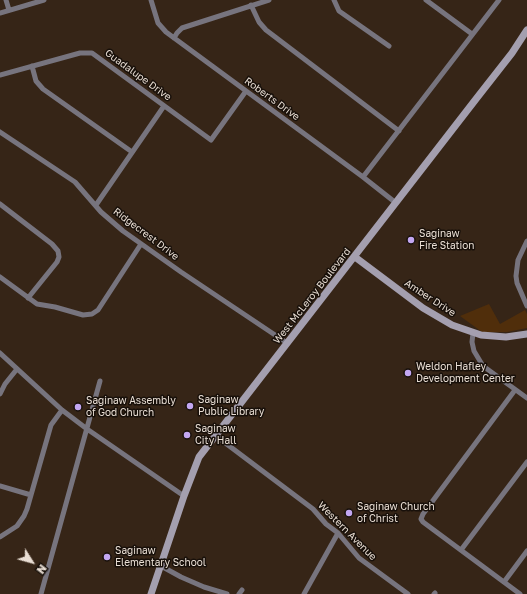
<!DOCTYPE html>
<style>
body{margin:0}
#map{position:relative;width:527px;height:594px;overflow:hidden;background:#362517;font-family:"Golos Text",sans-serif}
canvas{display:block}
.north{position:absolute;left:12px;top:542px;width:40px;height:40px;-webkit-text-stroke:3px #18100a;paint-order:stroke;rotate:127deg;font-size:11px;font-weight:700;line-height:16px;text-align:center;color:#e9ded4}
.north::after{content:'';display:block;margin:auto;width:14px;height:18px;background:#e9ded4;clip-path:polygon(50% 0,100% 100%,50% 72%,0 100%)}
</style>
<div id="map">
<canvas width="527" height="594"></canvas>
<div class="north">N</div>
</div>
<script>
const g = document.querySelector('canvas').getContext('2d');
g.lineJoin = 'round';
function paint(path, color) { g.fillStyle = color; g.fill(path, 'evenodd'); }
const toPath = rows => new Path2D(rows.map(r => 'M' + r).join(''));
function strokePath(path, color, width, dash) { g.strokeStyle = color; g.lineWidth = width; g.lineCap = dash ? 'butt' : 'round'; g.setLineDash(dash || []); g.stroke(path); }
function label(font, color, halo, rows, align = 'center') {
  g.font = font + ' "Golos Text",sans-serif'; g.lineWidth = 3; g.setLineDash([]); g.textBaseline = 'middle'; g.strokeStyle = halo; g.fillStyle = color; for (const [text, x, y, turn = 0] of rows) {
    g.save(); g.translate(x, y); g.rotate((+turn || 0) * Math.PI / 180); g.textAlign = isNaN(turn) ? turn : align; if (halo) g.strokeText(text, 0, 0); g.fillText(text, 0, 0); g.restore();
  }
}
paint(toPath([
 [489,304,500,324,525,310,527,314,527,328,507,332,482,332,460,316]
]), '#502e0b');
strokePath(toPath([
 [6,0,9,10],
 [151,0,158,23,166,32,363,177,396,203],
 [334,0,339,11,389,46],
 [426,0,472,34],
 [251,5,259,22,266,30,399,131],
 [0,13,44,0],
 [174,38,177,33,182,28,269,0],
 [32,66,36,81,43,89,132,152],
 [0,75,80,53,92,53,211,140,246,91],
 [0,132,75,182,101,212,123,231,181,272,287,343],
 [363,177,499,0],
 [0,204,52,244,58,251,59,257,57,262,28,298],
 [96,205,164,106],
 [527,241,518,260,516,276,517,283,527,306],
 [0,277,37,304,55,307,83,315,92,314,98,310,141,244],
 [473,333,472,342,474,351,483,366,527,398],
 [0,353,62,410,87,429,184,496],
 [515,390,423,514,421,519,423,522,520,594],
 [0,394,5,384,17,369],
 [216,436,313,509,326,524,338,533,359,558,408,594],
 [0,486,31,495],
 [0,537,17,526,24,516,27,509,51,425,62,410],
 [461,550,527,462],
 [161,566,181,577,204,587,227,594],
 [504,582,527,551],
 [41,594,100,381],
 [239,594,242,590],
 [304,594,338,533],
 [434,594,435,593]
]), '#77747e', 5);
strokePath(toPath([
 [355,257,423,308,452,325,481,335,506,337,527,334],
 [151,594,184,496,199,457,476,99,512,53,527,30]
]), '#a49faf', 7);
for (const [x, y, r, color] of [
 [411,240,4,"#c3a7f2"],
 [408,373,4,"#c3a7f2"],
 [190,406,4,"#c3a7f2"],
 [78,407,4,"#c3a7f2"],
 [187,435,4,"#c3a7f2"],
 [349,513,4,"#c3a7f2"],
 [107,557,4,"#c3a7f2"]
]) { const dot = new Path2D(); dot.arc(x, y, r, 0, 2 * Math.PI); g.fillStyle = color; g.fill(dot); strokePath(dot, '#18100a', 1.5); }
label('10px', '#e9ded4', '#18100a', [
 ["Guadalupe Drive",138,75,36],
 ["Roberts Drive",272,99,36],
 ["Ridgecrest Drive",146,234,37],
 ["West McLeroy Boulevard",312,296,-52],
 ["Amber Drive",430,298,33],
 ["Western Avenue",347,531,45]
]);
label('10px', '#e9ded4', '#18100a', [
 ["Saginaw",419,234],
 ["Fire Station",419,246],
 ["Weldon Hafley",416,367],
 ["Development Center",416,379],
 ["Saginaw",198,400],
 ["Public Library",198,412],
 ["Saginaw Assembly",86,401],
 ["of God Church",86,413],
 ["Saginaw",195,429],
 ["City Hall",195,441],
 ["Saginaw Church",357,507],
 ["of Christ",357,519],
 ["Saginaw",115,551],
 ["Elementary School",115,563]
], 'left');
</script>
